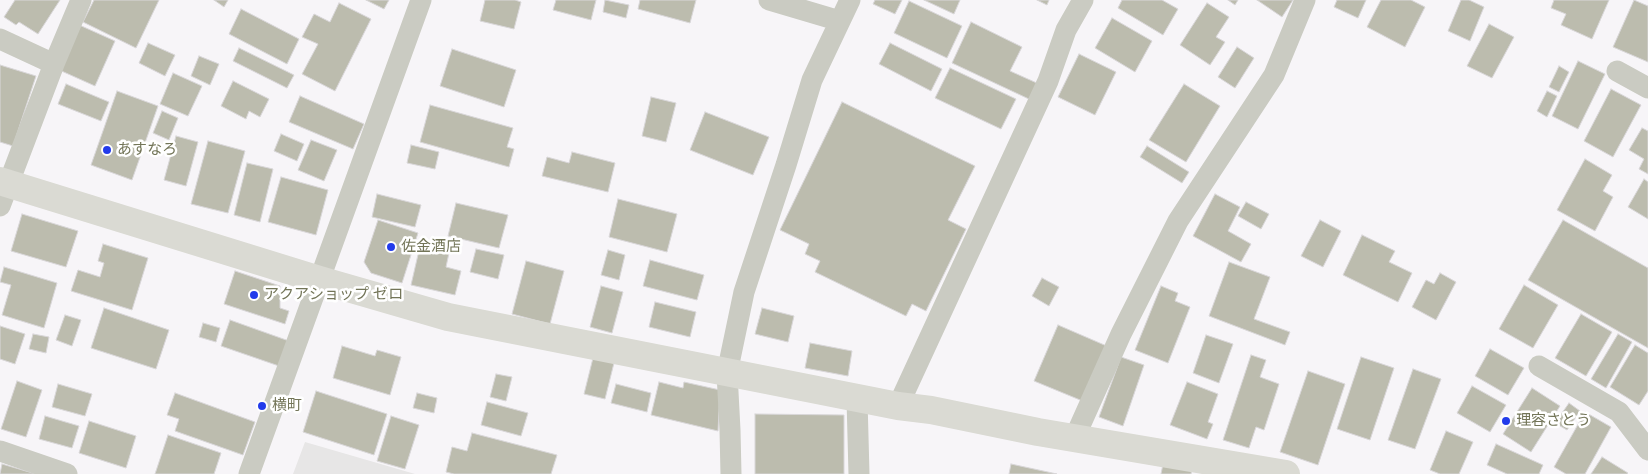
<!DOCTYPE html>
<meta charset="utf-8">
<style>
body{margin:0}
canvas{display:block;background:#f7f5f8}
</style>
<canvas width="1648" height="474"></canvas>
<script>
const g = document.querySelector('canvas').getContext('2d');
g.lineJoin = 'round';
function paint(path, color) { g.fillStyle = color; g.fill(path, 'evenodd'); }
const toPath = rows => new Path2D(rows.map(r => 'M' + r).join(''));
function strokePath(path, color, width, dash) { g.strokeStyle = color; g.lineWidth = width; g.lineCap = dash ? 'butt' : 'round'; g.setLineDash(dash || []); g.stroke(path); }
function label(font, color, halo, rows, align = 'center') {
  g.font = font + ' "Open Sans","Noto Sans JP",sans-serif'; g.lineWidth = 5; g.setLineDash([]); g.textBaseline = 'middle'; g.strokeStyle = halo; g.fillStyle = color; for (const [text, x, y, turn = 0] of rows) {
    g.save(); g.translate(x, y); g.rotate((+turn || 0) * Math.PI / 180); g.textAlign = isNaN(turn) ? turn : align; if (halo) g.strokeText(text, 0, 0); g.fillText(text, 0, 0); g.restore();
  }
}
paint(toPath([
 [305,442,415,474,293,474]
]), '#e7e6e6');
const building = toPath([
 [15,0,60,0,38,34,19,22,16,25,4,17,15,0],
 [94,0,159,0,136,48,83,22,94,0],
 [214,0,228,0,224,7,214,0],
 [366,0,389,0,384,9,366,0],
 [485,0,515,0,521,2,514,29,480,21,485,0],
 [556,0,596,0,591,20,553,10,556,0],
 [605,0,629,5,626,18,603,12,605,0],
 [640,0,696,0,690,23,638,9,640,0],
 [875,0,902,0,895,14,873,4,875,0],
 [924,0,960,0,954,14,924,0],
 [1037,0,1049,0,1047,5,1037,0],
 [1122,0,1162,0,1178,9,1163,35,1118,8,1122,0],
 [1228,0,1238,0,1235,5,1228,0],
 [1257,0,1293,0,1282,17,1257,0],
 [1337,0,1366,0,1358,18,1334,7,1337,0],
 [1381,0,1411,0,1425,7,1405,47,1367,27,1381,0],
 [1461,0,1469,0,1484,7,1470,41,1448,31,1461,0],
 [1554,0,1609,0,1592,39,1561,25,1566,14,1551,8,1554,0],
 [1634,0,1648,6,1648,62,1613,47,1634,0],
 [909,1,962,26,947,58,894,33,909,1],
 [339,3,371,19,335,91,302,74,318,44,302,37,314,14,330,22,339,3],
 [1207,3,1229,17,1216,37,1225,42,1210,65,1180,45,1207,3],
 [241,9,299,39,287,64,229,34,241,9],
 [1112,18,1152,41,1135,72,1095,48,1112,18],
 [971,22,1022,47,1010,71,1039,84,1031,100,952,63,971,22],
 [77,24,115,41,95,86,57,69,77,24],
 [1489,24,1514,37,1492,78,1467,66,1489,24],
 [148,43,175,55,165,76,139,63,148,43],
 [890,43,942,69,931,91,879,64,890,43],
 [1237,47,1254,58,1235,88,1218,77,1237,47],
 [239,48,294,75,287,88,233,61,239,48],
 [452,49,516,70,504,107,440,86,452,49],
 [1079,54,1116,72,1095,115,1058,97,1079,54],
 [199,56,219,64,210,85,191,76,199,56],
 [1578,61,1605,74,1578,129,1552,116,1578,61],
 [0,65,36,76,13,146,0,142,0,65],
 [1559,66,1569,72,1559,92,1549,87,1559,66],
 [950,68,1016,99,1001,129,935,98,950,68],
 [173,73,202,86,188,116,160,104,173,73],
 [233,81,269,99,260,117,249,111,246,119,221,106,233,81],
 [66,84,109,102,101,121,58,104,66,84],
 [1184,84,1220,106,1186,162,1149,140,1184,84],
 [1611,89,1641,105,1613,157,1584,141,1611,89],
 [117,91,158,106,132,180,91,165,117,91],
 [1547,91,1557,96,1547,117,1537,111,1547,91],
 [300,96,364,124,353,149,289,122,300,96],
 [651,97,676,103,666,142,642,136,651,97],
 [842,102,975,166,948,220,966,229,926,311,912,304,906,316,815,272,820,261,805,254,809,244,780,230,842,102],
 [430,105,513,128,507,147,514,149,509,167,420,142,430,105],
 [162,111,178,118,169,140,153,133,162,111],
 [705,112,769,137,753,175,690,150,705,112],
 [1642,128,1648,131,1648,174,1639,169,1644,159,1629,150,1642,128],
 [281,134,304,144,297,161,274,151,281,134],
 [176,136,198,142,186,186,164,180,176,136],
 [311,140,337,150,324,181,298,170,311,140],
 [208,141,245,151,228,213,191,204,208,141],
 [411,145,439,152,435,169,407,163,411,145],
 [1147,146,1189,172,1182,183,1140,157,1147,146],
 [572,152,615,163,608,192,542,176,547,157,569,163,572,152],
 [1585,159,1612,175,1603,191,1613,197,1595,231,1557,210,1585,159],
 [247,163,273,169,260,222,234,215,247,163],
 [281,177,328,190,316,235,268,222,281,177],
 [1644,179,1648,182,1648,219,1628,207,1644,179],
 [377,194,421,205,415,227,372,217,377,194],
 [1215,194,1240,207,1228,231,1251,244,1241,262,1193,236,1215,194],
 [618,199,677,214,667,252,609,237,618,199],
 [1246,202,1269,214,1261,229,1238,216,1246,202],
 [456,203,508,215,499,248,448,236,456,203],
 [22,214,78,231,66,267,11,251,22,214],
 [378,220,418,233,402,283,371,273,364,262,378,220],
 [1320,220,1341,231,1323,267,1301,256,1320,220],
 [1563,220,1648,268,1648,348,1528,280,1563,220],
 [1362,235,1395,251,1389,262,1412,273,1398,302,1343,275,1362,235],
 [103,244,148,258,132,310,71,291,78,270,100,277,104,263,98,261,103,244],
 [420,246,449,253,446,267,461,271,455,295,411,285,420,246],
 [476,249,504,255,498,279,470,272,476,249],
 [608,250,625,255,619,280,601,275,608,250],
 [650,260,704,275,697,300,643,286,650,260],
 [526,261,564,271,550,324,512,314,526,261],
 [1229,262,1270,277,1254,319,1290,332,1285,345,1209,316,1229,262],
 [4,267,57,283,44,328,2,315,11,285,0,282,4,267],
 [235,271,280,286,280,308,289,311,285,324,224,304,235,271],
 [1440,273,1456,282,1436,320,1412,307,1426,280,1434,284,1440,273],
 [1042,278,1059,287,1049,306,1032,296,1042,278],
 [1524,285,1558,305,1533,348,1499,329,1524,285],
 [601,286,623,292,612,333,590,327,601,286],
 [1161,286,1178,293,1175,301,1190,307,1168,363,1135,350,1161,286],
 [655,302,696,312,690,337,649,327,655,302],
 [104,308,169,330,156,369,91,348,104,308],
 [762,308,794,316,788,342,755,334,762,308],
 [1581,314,1612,332,1586,376,1555,358,1581,314],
 [65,315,81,320,72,346,56,340,65,315],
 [230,320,289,341,279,366,221,346,230,320],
 [203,323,220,328,216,342,199,337,203,323],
 [1058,325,1109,347,1085,402,1034,381,1058,325],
 [0,326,25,334,15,364,0,359,0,326],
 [33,334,49,337,46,353,29,349,33,334],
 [1618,334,1632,342,1606,388,1591,379,1618,334],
 [1206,335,1233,344,1219,383,1193,373,1206,335],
 [810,343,852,351,848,376,805,368,810,343],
 [1635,345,1648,353,1648,391,1639,405,1610,387,1635,345],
 [342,346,375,356,377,350,401,357,390,395,333,378,342,346],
 [1490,349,1524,368,1508,395,1475,376,1490,349],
 [1251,355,1266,360,1260,377,1279,384,1264,430,1256,427,1249,448,1223,440,1251,355],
 [1121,357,1144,365,1123,426,1099,417,1121,357],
 [1361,357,1394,368,1370,440,1337,429,1361,357],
 [593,358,614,363,605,399,584,394,593,358],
 [1413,369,1441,379,1415,449,1388,440,1413,369],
 [1308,371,1345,384,1318,465,1280,452,1308,371],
 [496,374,512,377,506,401,490,397,496,374],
 [17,381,42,390,26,437,1,429,17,381],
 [659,382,683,388,684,382,720,390,718,431,651,415,659,382],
 [1187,382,1218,394,1208,422,1213,424,1207,439,1170,425,1187,382],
 [58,384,92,394,85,416,52,407,58,384],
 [616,384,651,393,647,412,611,403,616,384],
 [1472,386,1506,405,1490,432,1457,413,1472,386],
 [1532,388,1560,406,1531,452,1503,434,1532,388],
 [316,391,387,414,374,455,303,432,316,391],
 [175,393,255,422,243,455,175,431,179,419,167,415,175,393],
 [417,393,437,398,434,413,413,408,417,393],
 [487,402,528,413,521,436,481,425,487,402],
 [1569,403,1580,411,1567,430,1555,423,1569,403],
 [1585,412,1611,427,1585,474,1566,474,1554,467,1585,412],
 [755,414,844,415,844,474,755,474,755,414],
 [45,416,79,426,72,448,39,439,45,416],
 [391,416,419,425,405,469,377,461,391,416],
 [89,421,136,436,126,468,79,453,89,421],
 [1446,431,1473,442,1459,474,1440,474,1430,470,1446,431],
 [472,433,557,455,551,474,454,474,446,472,452,447,467,451,472,433],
 [168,435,221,453,214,474,155,474,168,435],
 [1496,444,1543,465,1539,474,1507,474,1487,465,1496,444],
 [1602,457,1628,473,1627,474,1591,474,1602,457],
 [2,464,36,474,0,474,2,464],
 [1011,464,1057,474,1009,474,1011,464],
 [1163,464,1192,469,1191,474,1161,474,1163,464]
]);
paint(building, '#bcbcae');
strokePath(building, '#d9d7d9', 1);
strokePath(toPath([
 [769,0,840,21],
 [0,39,54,64],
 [1617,71,1648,88],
 [0,206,54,64,81,0],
 [1539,366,1619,412,1648,450],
 [857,399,859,474],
 [898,406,1048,81,1066,30,1083,0],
 [1074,439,1121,334,1178,221,1274,75,1305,0],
 [0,451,67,474],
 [249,474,421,0],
 [731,474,730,430,727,373,744,292,786,165,812,80,850,0]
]), '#cacbc2', 21);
strokePath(toPath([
 [0,181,320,280,448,317,898,406,931,410,1038,432,1286,474]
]), '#dadad3', 28);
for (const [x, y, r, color] of [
 [107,150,5,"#223beb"],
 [391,247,5,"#223beb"],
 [254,295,5,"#223beb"],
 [262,406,5,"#223beb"],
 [1506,421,5,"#223beb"]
]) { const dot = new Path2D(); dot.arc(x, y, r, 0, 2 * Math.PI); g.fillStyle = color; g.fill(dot); strokePath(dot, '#fff', 2); }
label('15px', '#737558', '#fff', [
 ["あすなろ",117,150],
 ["佐金酒店",401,247],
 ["アクアショップ ゼロ",264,295],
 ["横町",272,406],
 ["理容さとう",1516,421]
], 'left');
</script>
